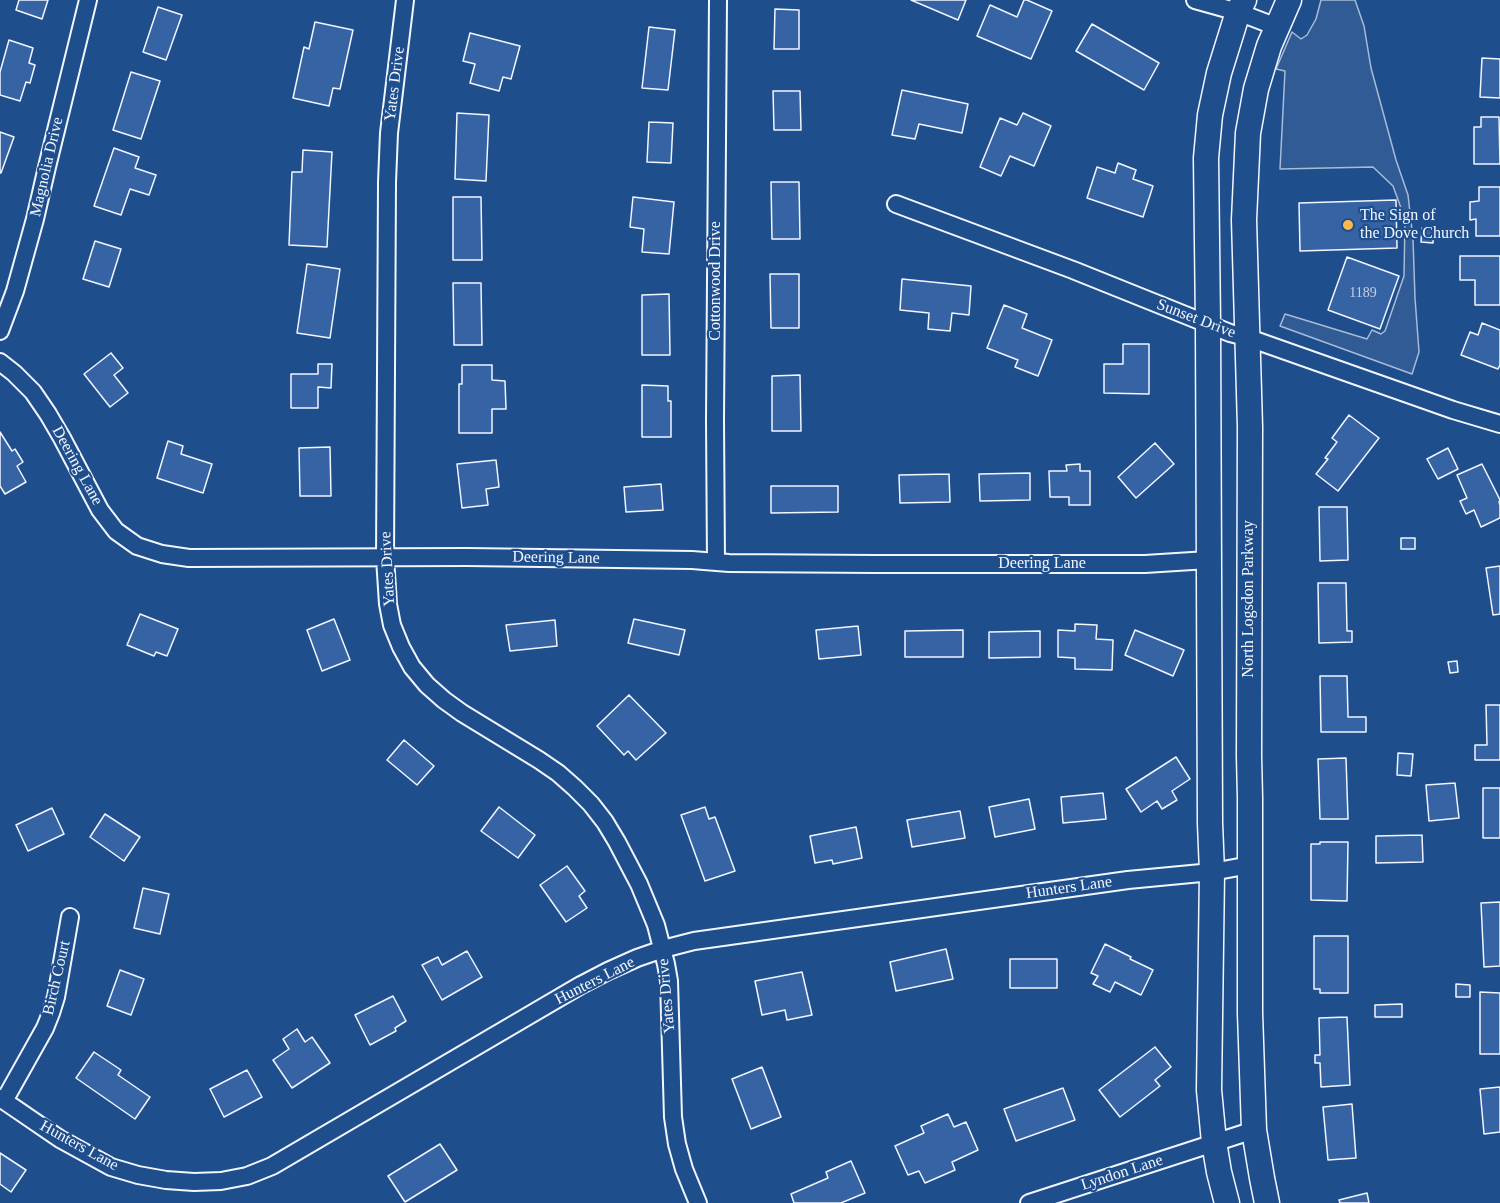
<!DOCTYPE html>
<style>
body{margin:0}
canvas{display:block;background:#1f4e8c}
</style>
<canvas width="1500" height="1203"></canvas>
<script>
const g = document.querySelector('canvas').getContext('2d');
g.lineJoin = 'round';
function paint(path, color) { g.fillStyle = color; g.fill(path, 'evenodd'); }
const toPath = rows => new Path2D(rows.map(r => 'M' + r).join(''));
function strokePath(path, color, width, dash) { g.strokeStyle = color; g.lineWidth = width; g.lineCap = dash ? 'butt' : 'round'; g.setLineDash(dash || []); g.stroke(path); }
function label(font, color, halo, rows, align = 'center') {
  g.font = font + ' Georgia,serif'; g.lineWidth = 4.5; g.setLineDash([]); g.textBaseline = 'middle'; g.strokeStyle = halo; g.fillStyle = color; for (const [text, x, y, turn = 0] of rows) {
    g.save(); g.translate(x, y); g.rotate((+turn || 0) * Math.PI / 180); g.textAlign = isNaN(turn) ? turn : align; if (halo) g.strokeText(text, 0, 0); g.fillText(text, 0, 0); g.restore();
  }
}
const parking = toPath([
 [1321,0,1355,0,1364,26,1371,68,1396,160,1408,195,1413,239,1415,298,1419,352,1412,374,1280,326,1285,314,1367,339,1372,330,1381,334,1385,331,1404,276,1405,219,1393,186,1373,167,1280,169,1285,71,1276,69,1292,32,1301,39,1307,35,1316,19,1321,0]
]);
paint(parking, '#305b95');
strokePath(parking, '#a8bbd7', 1.5);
const building = toPath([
 [19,0,48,0,42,19,16,10,19,0],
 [911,0,966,0,958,20,911,0],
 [1024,0,1027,0,1052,11,1031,59,977,36,990,5,1017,17,1024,0],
 [158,7,182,15,166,60,143,52,158,7],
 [775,9,799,10,799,49,774,49,775,9],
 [315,22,353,30,340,89,333,88,329,106,293,98,304,47,309,49,315,22],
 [1092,24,1159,63,1144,90,1076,51,1092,24],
 [649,27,675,30,668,90,642,88,649,27],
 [470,33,520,46,511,79,503,77,499,91,470,83,475,64,463,61,470,33],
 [9,40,33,48,29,63,35,65,30,83,26,82,20,101,0,95,0,72,9,40],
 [1482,58,1500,59,1500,98,1480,97,1482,58],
 [131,72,160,81,141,139,113,130,131,72],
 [902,90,968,104,962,133,919,124,915,139,892,135,902,90],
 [773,91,800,91,801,130,774,130,773,91],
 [457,113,489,115,486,181,455,179,457,113],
 [1023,113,1051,126,1034,166,1010,156,1001,176,980,167,1000,118,1017,125,1023,113],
 [1481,117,1499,117,1500,164,1474,164,1474,127,1481,127,1481,117],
 [649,122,673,123,671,163,647,162,649,122],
 [0,132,14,137,1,173,0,173,0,132],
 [114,148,139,157,135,168,156,175,149,195,130,189,121,215,94,206,114,148],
 [303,150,332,152,327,247,289,245,292,172,302,172,303,150],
 [1118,163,1136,170,1133,179,1153,186,1143,217,1087,198,1097,167,1115,173,1118,163],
 [771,182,799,182,800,239,772,239,771,182],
 [1479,187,1500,187,1500,236,1476,236,1476,219,1470,220,1470,202,1479,201,1479,187],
 [453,197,481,197,482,260,453,260,453,197],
 [633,197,674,202,669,254,642,252,644,229,630,227,633,197],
 [1396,200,1397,248,1300,251,1299,203,1396,200],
 [1422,228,1434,229,1433,243,1421,242,1422,228],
 [95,241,121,249,109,287,83,279,95,241],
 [1460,256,1500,256,1500,305,1475,305,1475,280,1460,280,1460,256],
 [1347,257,1399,276,1380,329,1328,310,1347,257],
 [307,264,340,269,330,338,297,333,307,264],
 [770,274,799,274,799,328,771,328,770,274],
 [902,279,971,286,969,315,952,313,950,331,928,329,929,313,900,310,902,279],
 [453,283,481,283,482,345,454,345,453,283],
 [669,294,670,355,642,355,642,295,669,294],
 [1004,305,1027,314,1022,328,1052,340,1038,376,1015,367,1018,360,987,348,1004,305],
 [1482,323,1500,330,1500,365,1498,369,1461,355,1470,332,1478,335,1482,323],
 [1123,344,1149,344,1149,394,1104,393,1104,364,1123,364,1123,344],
 [111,353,123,368,114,375,128,393,110,407,84,374,111,353],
 [318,364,332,364,331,388,318,387,318,408,291,408,291,374,318,374,318,364],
 [462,365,492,365,492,380,505,381,506,409,492,409,492,433,459,433,459,384,462,384,462,365],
 [800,375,801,431,772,431,772,376,800,375],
 [642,385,668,386,668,401,671,401,671,437,642,437,642,385],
 [1349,415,1379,438,1338,491,1316,474,1328,459,1325,458,1337,442,1332,438,1349,415],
 [0,432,12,451,15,449,23,462,17,466,26,482,5,494,0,486,0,432],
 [168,441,183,446,181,454,212,464,203,493,157,478,168,441],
 [1155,443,1174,464,1136,498,1118,477,1155,443],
 [330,447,331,496,300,496,299,448,330,447],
 [1448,448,1458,469,1438,479,1427,459,1448,448],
 [496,460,499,487,486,489,488,505,462,508,457,464,496,460],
 [1080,464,1080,471,1090,471,1090,505,1069,505,1069,497,1050,497,1049,471,1067,471,1066,465,1080,464],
 [1482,464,1500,500,1499,502,1500,505,1500,518,1481,527,1474,510,1466,514,1460,501,1467,498,1457,475,1482,464],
 [1030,473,1030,500,980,501,979,474,1030,473],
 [949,474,950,502,900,503,899,475,949,474],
 [661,484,663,510,626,512,624,487,661,484],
 [771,486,838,486,838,512,771,513,771,486],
 [1319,507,1347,507,1348,560,1320,561,1319,507],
 [1401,538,1415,538,1415,549,1401,549,1401,538],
 [1500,566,1500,614,1493,615,1486,568,1500,566],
 [1318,583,1346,583,1347,631,1352,631,1352,642,1319,643,1318,583],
 [140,614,178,629,167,656,156,652,154,656,127,645,140,614],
 [334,619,350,660,322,671,307,630,334,619],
 [634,619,685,630,679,655,628,643,634,619],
 [555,620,557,646,510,651,506,625,555,620],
 [1075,624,1097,625,1096,639,1113,640,1112,670,1075,669,1075,658,1058,657,1058,630,1075,631,1075,624],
 [858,626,861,655,819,659,816,630,858,626],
 [963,630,963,657,905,657,905,631,963,630],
 [1135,630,1184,650,1173,676,1125,655,1135,630],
 [1040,631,1040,657,989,658,989,632,1040,631],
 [1457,661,1458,672,1450,673,1448,662,1457,661],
 [1320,676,1347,676,1348,717,1366,717,1366,732,1321,732,1320,676],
 [629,695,666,733,636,760,628,751,624,755,597,726,629,695],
 [1486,705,1500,705,1500,760,1475,760,1475,745,1487,745,1486,705],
 [404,740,434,766,417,785,387,760,404,740],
 [1398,753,1413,754,1411,776,1397,775,1398,753],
 [1176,757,1190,779,1172,791,1177,800,1162,809,1157,801,1141,812,1126,789,1176,757],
 [1346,758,1348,819,1320,819,1318,759,1346,758],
 [1455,783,1459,818,1429,821,1426,785,1455,783],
 [1483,788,1500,788,1500,838,1483,838,1483,788],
 [1103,793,1106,819,1063,823,1061,797,1103,793],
 [1029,799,1035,829,995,837,989,807,1029,799],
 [499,807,535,835,518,858,481,831,499,807],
 [705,807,709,819,715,817,735,871,705,881,681,815,705,807],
 [52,808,64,834,28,851,16,825,52,808],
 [960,811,965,838,912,847,907,820,960,811],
 [105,814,140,837,124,861,90,837,105,814],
 [856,827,862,858,833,864,832,860,815,863,810,836,856,827],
 [1422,835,1423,862,1376,863,1376,836,1422,835],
 [1320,842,1348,842,1347,901,1311,900,1311,844,1320,844,1320,842],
 [567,866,585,891,579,896,587,908,566,922,540,885,567,866],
 [143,888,169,894,160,934,134,928,143,888],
 [1500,902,1500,966,1484,967,1481,903,1500,902],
 [1314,936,1348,936,1348,993,1320,993,1320,989,1314,989,1314,936],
 [1105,944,1131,957,1130,959,1153,970,1141,995,1115,982,1110,992,1093,984,1098,976,1091,973,1105,944],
 [946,949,953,979,896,991,890,962,946,949],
 [467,951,482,977,442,1000,422,965,438,957,442,965,467,951],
 [1010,959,1057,959,1057,988,1010,988,1010,959],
 [120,970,144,979,131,1015,107,1006,120,970],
 [802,972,812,1015,787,1020,785,1010,762,1015,755,981,802,972],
 [1456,984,1470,985,1470,997,1456,997,1456,984],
 [1480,992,1500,993,1500,1054,1480,1054,1480,992],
 [393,996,406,1021,395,1028,396,1031,370,1045,355,1015,393,996],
 [1402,1004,1402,1017,1375,1017,1375,1005,1402,1004],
 [1347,1017,1350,1085,1321,1087,1320,1063,1315,1063,1315,1055,1320,1055,1319,1018,1347,1017],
 [297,1029,305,1042,312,1037,330,1063,292,1088,273,1060,289,1049,283,1039,297,1029],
 [1155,1047,1171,1067,1155,1080,1160,1086,1120,1117,1099,1090,1155,1047],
 [94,1052,121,1070,118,1075,150,1097,135,1119,76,1078,94,1052],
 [762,1067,781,1117,751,1129,732,1079,762,1067],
 [247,1070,262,1097,224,1117,210,1089,247,1070],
 [1500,1087,1500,1132,1484,1134,1480,1089,1500,1087],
 [1063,1088,1075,1120,1016,1141,1004,1109,1063,1088],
 [1352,1104,1356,1158,1328,1160,1323,1107,1352,1104],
 [948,1114,954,1127,966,1122,978,1150,952,1162,955,1170,925,1183,919,1171,908,1175,895,1146,924,1133,921,1126,948,1114],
 [440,1144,457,1170,405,1202,388,1176,440,1144],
 [0,1153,26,1170,11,1192,0,1184,0,1153],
 [851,1161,865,1193,841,1203,794,1203,791,1194,828,1178,826,1172,851,1161],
 [1367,1193,1369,1203,1340,1203,1339,1200,1367,1193]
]);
paint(building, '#3563a3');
strokePath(building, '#f2f6ff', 1.5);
const street = toPath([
 [405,0,389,133,387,182,385,558,388,604,392,625,401,647,412,667,427,685,444,700,462,713,539,760,558,773,575,788,591,804,605,822,617,842,639,884,656,925,666,964,669,981,673,1117,677,1144,684,1169,698,1203],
 [1195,0,1238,12,1277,27],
 [896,204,1073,270,1230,333,1246,337,1453,410,1500,424],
 [0,331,15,291,35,219,47,167,88,0],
 [0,362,14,373,33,392,48,414,62,438,100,510,116,531,137,546,162,554,189,558,467,557,692,560,729,563,875,564,1145,564,1208,560],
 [716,562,715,420,718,0],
 [0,1098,60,1139,111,1167,138,1175,166,1180,194,1182,221,1181,247,1176,272,1166,581,985,608,971,637,958,663,949,694,941,1128,880,1212,872,1250,865],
 [4,1101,45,1028,51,1013,56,997,70,917],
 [1029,1203,1254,1130]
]);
const secondary = toPath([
 [1227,1203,1219,1172,1214,1142,1209,1090,1212,872,1210,823,1208,324,1206,158,1210,115,1219,73,1238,12,1244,0],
 [1267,1203,1262,1178,1254,1130,1250,1013,1250,798,1249,756,1250,427,1244,220,1248,133,1256,89,1269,46,1289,0]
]);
strokePath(street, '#f2f6ff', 20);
strokePath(secondary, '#f2f6ff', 27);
strokePath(street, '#1f4e8c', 16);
strokePath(secondary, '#1f4e8c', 24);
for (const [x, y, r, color] of [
 [1348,225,6,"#ffb74d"]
]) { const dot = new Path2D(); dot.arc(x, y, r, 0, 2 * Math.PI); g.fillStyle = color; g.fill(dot); strokePath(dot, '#1f4e8c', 2); }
label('14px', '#c3d1e8', null, [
 ["1189",1363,293]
]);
label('16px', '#f2f6ff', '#1f4e8c', [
 ["Yates Drive",395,84,-83],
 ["Magnolia Drive",47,167,-77],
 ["Cottonwood Drive",716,281,-90],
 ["Sunset Drive",1196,319,21],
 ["Deering Lane",77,466,61],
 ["Deering Lane",556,558,1],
 ["Deering Lane",1042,564],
 ["Yates Drive",388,569,-93],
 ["North Logsdon Parkway",1249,599,-90],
 ["Hunters Lane",1069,888,-8],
 ["Birch Court",57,978,-77],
 ["Hunters Lane",595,981,-27],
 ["Yates Drive",667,996,-95],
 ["Hunters Lane",79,1146,29],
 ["Lyndon Lane",1122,1173,-18]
]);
label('16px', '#f2f6ff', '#1f4e8c', [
 ["The Sign of",1360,216],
 ["the Dove Church",1360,234]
], 'left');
</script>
